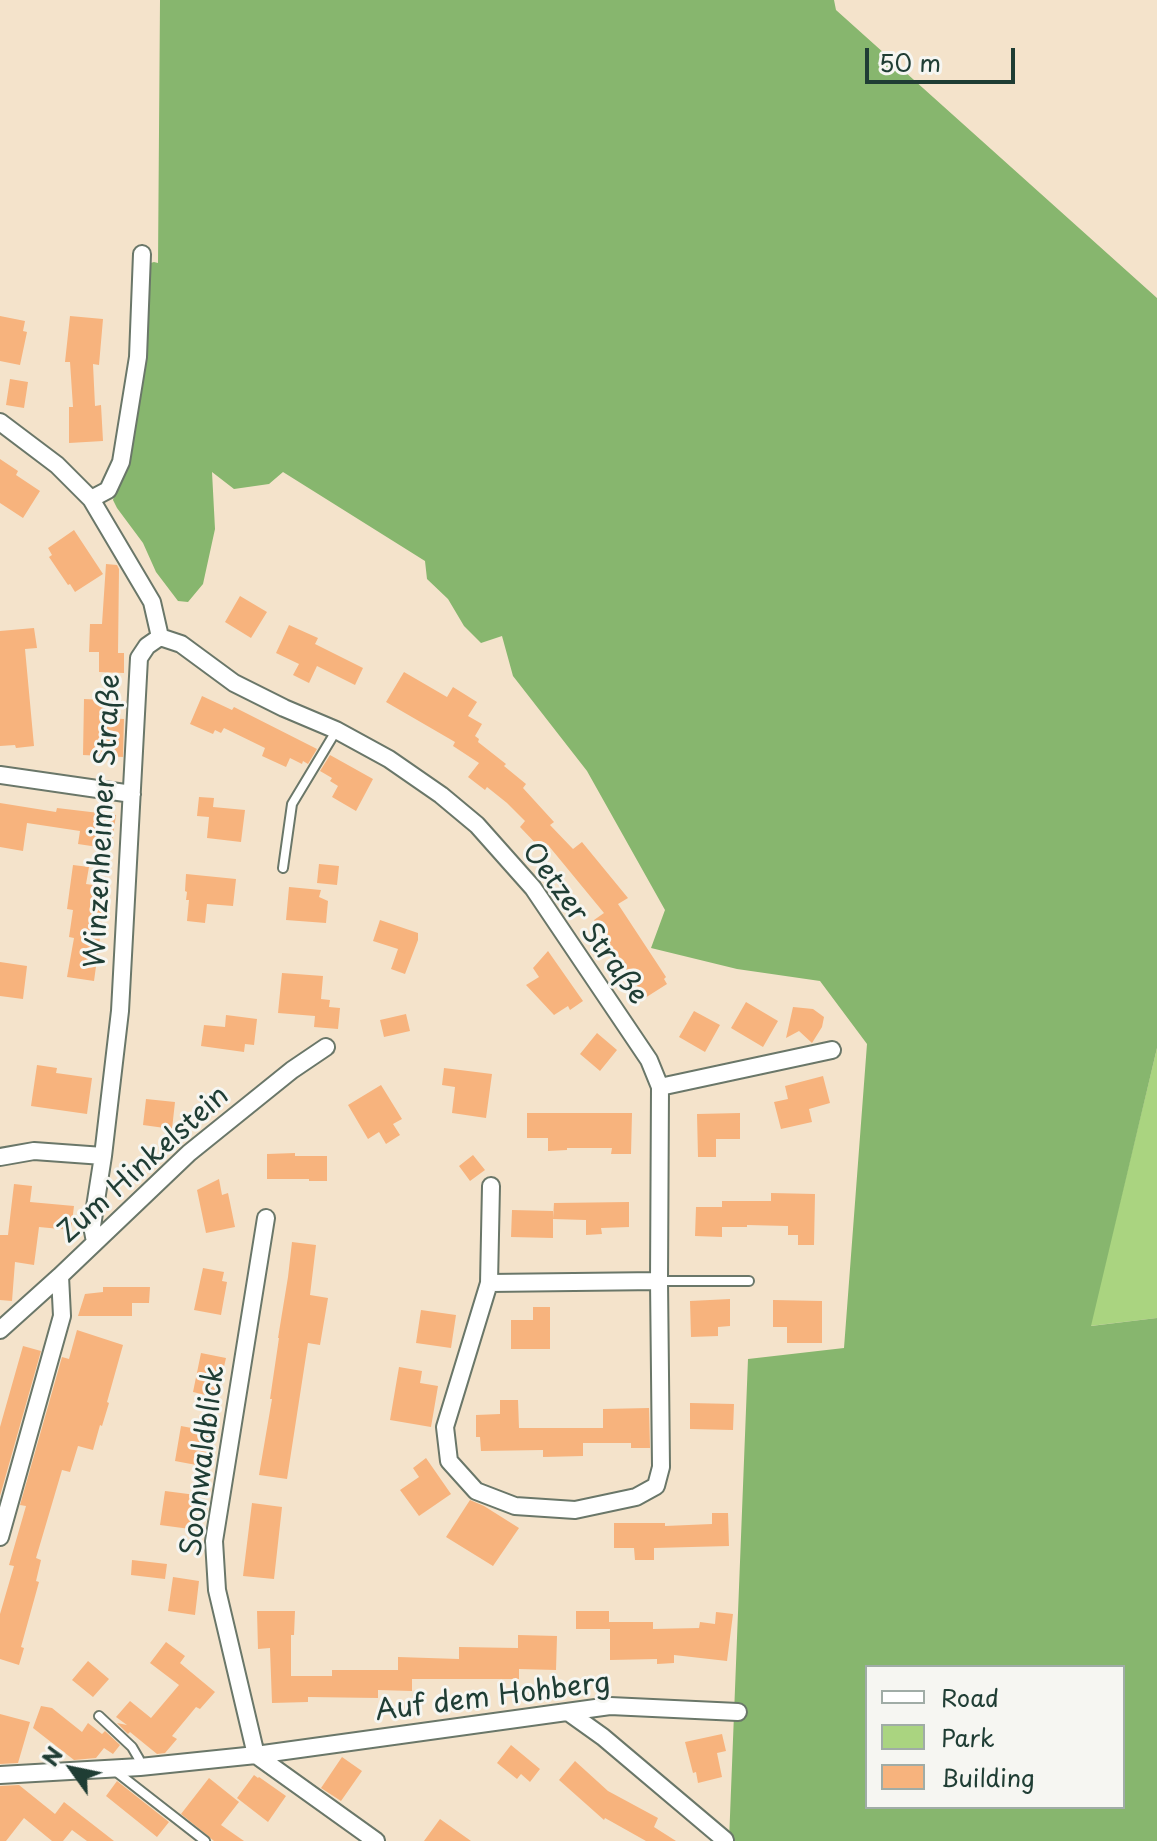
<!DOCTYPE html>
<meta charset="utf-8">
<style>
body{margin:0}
#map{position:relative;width:1157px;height:1841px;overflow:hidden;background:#f4e3cb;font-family:"Playpen Sans",sans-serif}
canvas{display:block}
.legend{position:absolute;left:865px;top:1665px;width:260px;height:144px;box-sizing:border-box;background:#f6f6f2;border:2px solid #a0aca6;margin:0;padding:10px 14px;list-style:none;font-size:24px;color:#1f3d34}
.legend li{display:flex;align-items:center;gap:16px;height:40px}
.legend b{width:40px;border:2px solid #a0aca6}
.north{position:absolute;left:32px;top:1729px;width:80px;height:80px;-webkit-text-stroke:6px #f6f6f2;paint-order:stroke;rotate:303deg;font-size:22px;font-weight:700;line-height:32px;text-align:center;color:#1f3d34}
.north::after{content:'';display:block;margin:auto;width:28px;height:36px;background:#1f3d34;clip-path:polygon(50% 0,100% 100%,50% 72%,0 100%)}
.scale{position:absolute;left:865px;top:48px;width:150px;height:36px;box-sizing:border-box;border:4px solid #1f3d34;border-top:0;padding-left:10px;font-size:24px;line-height:28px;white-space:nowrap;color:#1f3d34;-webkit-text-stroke:6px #f6f6f2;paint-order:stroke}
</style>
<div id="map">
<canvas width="1157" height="1841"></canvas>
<ul class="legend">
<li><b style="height:10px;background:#fff"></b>Road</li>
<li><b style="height:22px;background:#aad480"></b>Park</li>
<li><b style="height:22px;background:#f7b37d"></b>Building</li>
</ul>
<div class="north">N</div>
<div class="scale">50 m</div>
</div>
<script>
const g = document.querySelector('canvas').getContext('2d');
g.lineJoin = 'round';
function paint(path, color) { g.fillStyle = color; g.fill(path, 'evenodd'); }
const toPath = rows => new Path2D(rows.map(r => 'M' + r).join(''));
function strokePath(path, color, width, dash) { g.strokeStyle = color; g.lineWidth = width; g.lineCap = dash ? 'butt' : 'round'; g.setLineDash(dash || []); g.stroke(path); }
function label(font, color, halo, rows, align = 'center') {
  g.font = font + ' "Playpen Sans",sans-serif'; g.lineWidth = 6; g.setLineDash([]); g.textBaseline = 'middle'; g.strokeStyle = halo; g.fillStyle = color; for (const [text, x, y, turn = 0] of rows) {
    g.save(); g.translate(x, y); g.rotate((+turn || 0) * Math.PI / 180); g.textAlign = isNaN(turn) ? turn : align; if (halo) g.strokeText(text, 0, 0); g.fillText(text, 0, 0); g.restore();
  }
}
paint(toPath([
 [1157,1048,1157,1318,1090,1326]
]), '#aad480');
paint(toPath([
 [160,0,834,0,836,10,1157,298,1157,1048,1091,1326,1157,1318,1157,1841,729,1841,748,1359,844,1348,867,1044,820,981,737,969,651,948,665,910,587,771,513,676,502,636,481,643,464,626,448,599,427,579,425,561,283,472,269,484,234,489,212,472,215,529,203,584,188,602,178,601,156,572,143,543,117,508,113,500,116,488,126,471,144,265,154,262,158,263],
 [867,1667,1123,1667,1123,1807,867,1807]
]), '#87b66e');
paint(toPath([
 [0,316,25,321,23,331,27,332,20,365,0,361],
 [70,316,103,319,99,365,93,364,95,406,101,405,103,441,69,443,69,407,73,407,70,362,65,362],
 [10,379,28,382,24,408,6,405],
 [0,459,18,471,16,475,40,491,23,518,0,503],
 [74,530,103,574,75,592,70,584,68,585,49,557,52,555,48,548],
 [106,564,117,565,119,569,118,653,124,653,124,673,99,672,99,652,89,652,90,624,102,624],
 [240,596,267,612,251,638,225,622],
 [289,625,318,638,315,644,363,668,355,685,317,666,309,683,293,675,299,664,276,653],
 [34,628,37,648,25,649,34,746,16,748,15,745,0,746,0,631],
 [404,672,447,697,453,687,477,702,468,716,482,724,475,736,479,739,478,742,506,764,504,766,526,784,523,788,554,822,550,825,573,849,582,842,628,898,618,904,666,977,664,979,667,984,645,998,594,920,604,913,548,845,543,851,520,827,525,821,507,803,487,787,485,790,468,777,479,763,453,746,455,742,386,702],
 [202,696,232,710,234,707,317,749,308,764,303,761,302,764,290,758,286,767,262,756,265,748,224,728,221,733,215,730,213,734,190,724],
 [84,699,105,700,105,718,124,719,123,757,83,755],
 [330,755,373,779,356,811,332,797,338,786,330,781,332,778,320,771],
 [199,797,214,798,213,807,245,810,241,842,207,838,209,817,197,816],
 [0,803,56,812,57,808,116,815,111,849,78,844,80,831,27,823,23,851,0,847],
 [319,864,339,866,337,885,317,883],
 [73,865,89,867,86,884,107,887,94,981,67,977,74,938,69,937,73,910,67,909],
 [186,874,236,879,233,906,207,904,205,923,187,921,189,900,186,900,187,892,185,891],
 [289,887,321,890,319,897,328,901,326,923,286,920],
 [380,920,418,933,418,940,405,974,391,969,398,949,373,941],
 [548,951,583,1001,570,1010,568,1006,554,1015,526,985,539,977,533,968],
 [0,962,27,966,23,999,0,996],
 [282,973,323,976,321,999,330,1000,329,1007,340,1008,338,1029,314,1027,315,1016,278,1013],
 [746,1002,778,1021,763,1047,731,1028],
 [793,1007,813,1009,824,1017,822,1027,812,1043,799,1031,786,1038],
 [694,1011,720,1025,705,1052,679,1037],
 [406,1014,410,1031,384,1037,380,1020],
 [226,1015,257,1019,254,1045,245,1044,244,1052,201,1046,204,1025,225,1027],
 [597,1033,617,1050,600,1071,580,1054],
 [37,1065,57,1068,56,1073,92,1078,87,1114,31,1106],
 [444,1068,492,1074,486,1118,452,1113,455,1087,442,1085],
 [823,1076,830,1103,809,1109,812,1122,781,1129,774,1102,788,1099,785,1086],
 [381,1085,402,1119,393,1124,400,1135,386,1144,379,1132,368,1139,348,1105],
 [146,1099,175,1102,172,1129,143,1125],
 [527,1113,632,1113,631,1154,611,1154,612,1148,567,1148,567,1150,548,1151,548,1138,527,1138],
 [740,1113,740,1139,716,1139,716,1157,698,1157,697,1114],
 [295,1153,295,1156,327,1156,327,1181,309,1181,309,1179,267,1179,267,1154],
 [473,1155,485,1170,470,1181,459,1166],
 [219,1179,222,1195,228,1193,235,1227,206,1233,197,1190],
 [14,1184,32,1186,30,1202,74,1206,71,1230,39,1227,34,1265,15,1262,12,1301,0,1300,0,1235,8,1235],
 [771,1193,815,1194,814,1245,798,1245,798,1235,788,1235,788,1226,747,1225,747,1227,722,1227,722,1237,695,1236,696,1207,722,1207,722,1201,771,1201],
 [629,1202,629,1227,601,1228,602,1234,586,1235,586,1220,553,1219,554,1203],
 [512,1210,553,1211,553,1238,511,1237],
 [292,1242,316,1245,310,1295,328,1298,320,1345,308,1343,287,1479,259,1475,272,1399,270,1399,279,1338,278,1338,288,1277],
 [203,1268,224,1272,222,1281,227,1282,221,1315,194,1310],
 [103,1287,150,1287,149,1303,132,1303,132,1316,78,1316,85,1294,103,1292],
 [730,1299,730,1326,718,1327,718,1336,691,1337,690,1301],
 [773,1300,822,1301,822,1343,787,1343,787,1327,773,1327],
 [533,1307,550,1307,550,1349,511,1349,511,1320,533,1320],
 [421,1310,456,1315,451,1348,416,1343],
 [77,1330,123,1345,107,1402,109,1403,102,1426,100,1425,93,1450,78,1446,70,1472,62,1470,36,1558,41,1560,36,1581,39,1582,21,1647,24,1648,19,1665,0,1659,0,1614,14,1566,9,1565,26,1506,20,1505,62,1357,69,1359],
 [23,1346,41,1351,0,1496,0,1427],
 [201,1353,226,1358,219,1388,216,1387,214,1397,193,1392],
 [399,1367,422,1371,420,1383,438,1386,431,1427,390,1420],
 [500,1400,518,1400,519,1428,603,1428,603,1409,649,1408,650,1448,631,1448,631,1443,583,1443,583,1456,543,1457,543,1450,481,1451,480,1437,476,1437,476,1415,500,1414],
 [690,1403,734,1404,733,1430,690,1429],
 [199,1416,215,1419,207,1467,175,1461,181,1426,197,1429],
 [426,1458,451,1494,419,1516,400,1490,419,1477,413,1468],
 [165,1491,196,1495,190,1529,160,1525],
 [470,1500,484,1506,519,1528,493,1566,446,1537],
 [252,1503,282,1507,274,1579,243,1576],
 [712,1513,728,1513,729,1546,654,1548,654,1560,635,1560,634,1548,614,1548,614,1523,665,1523,665,1526,712,1524],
 [132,1560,167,1564,165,1579,131,1575],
 [173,1577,199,1581,195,1615,168,1611],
 [257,1611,295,1611,294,1635,291,1635,291,1676,332,1676,332,1670,398,1670,398,1657,459,1659,459,1647,518,1648,518,1635,557,1636,556,1670,519,1669,519,1679,412,1679,412,1691,378,1690,378,1698,308,1697,308,1702,272,1703,270,1648,258,1649],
 [576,1611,609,1611,609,1625,609,1622,653,1622,653,1629,699,1628,700,1622,715,1624,716,1612,733,1614,727,1661,674,1655,674,1663,657,1664,657,1659,610,1660,610,1629,576,1629],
 [166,1642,185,1656,180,1663,215,1692,200,1709,196,1707,172,1736,177,1739,165,1753,157,1754,130,1732,128,1734,117,1723,127,1725,116,1717,130,1701,151,1718,179,1685,150,1663],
 [88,1661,109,1679,93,1697,72,1680],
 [41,1706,52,1708,82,1732,88,1723,102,1734,105,1731,120,1745,113,1754,104,1748,96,1758,74,1760,33,1728],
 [0,1714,30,1722,18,1763,0,1764],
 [722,1734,726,1751,717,1753,722,1777,698,1783,696,1772,693,1773,685,1742],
 [511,1745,540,1769,530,1782,521,1774,517,1779,497,1763],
 [342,1757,362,1771,341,1801,321,1788],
 [575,1761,608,1791,658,1818,654,1827,676,1841,646,1841,605,1818,604,1820,559,1780],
 [254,1775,258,1778,259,1777,286,1796,268,1822,237,1798],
 [209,1778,239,1802,221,1825,244,1841,214,1841,181,1814],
 [117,1781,169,1822,157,1837,106,1796],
 [19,1785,55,1814,64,1802,114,1841,87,1841,72,1830,63,1841,52,1841,24,1818,6,1841,0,1841,0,1786],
 [440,1819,471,1841,424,1841]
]), '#f7b37d');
const lane = toPath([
 [283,868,292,804,336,731],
 [659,1281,749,1281],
 [99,1716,132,1747,139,1759,140,1767],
 [114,1770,205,1841]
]);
const street = toPath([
 [0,422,57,465,91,499,152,602,160,637],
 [91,499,108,490,121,462,138,357,142,254],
 [160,637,181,644,234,683,284,708,336,730,389,759,441,795,477,825,533,888,649,1060,660,1087,659,1281,489,1283,445,1427,449,1461,476,1491,515,1506,575,1510,636,1497,656,1486,661,1467,659,1281],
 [0,775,132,794],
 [660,1087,832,1050],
 [0,1157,34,1151,103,1156],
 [266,1218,214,1541,217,1590,256,1755,610,1706,738,1712],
 [95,1242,92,1226,103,1156,120,1011,139,658,147,646,160,637],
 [489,1283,491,1186],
 [0,1330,60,1276],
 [0,1537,62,1316,60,1276,189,1153,292,1070,326,1047],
 [568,1712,603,1737,725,1840],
 [0,1775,140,1767,256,1755,376,1841]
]);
strokePath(lane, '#6a7769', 12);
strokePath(street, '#6a7769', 20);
strokePath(lane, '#fff', 8);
strokePath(street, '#fff', 16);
label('28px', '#1f3d34', '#f6f6f2', [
 ["Winzenheimer Straße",104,821,-87],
 ["Oetzer Straße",584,924,54],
 ["Zum Hinkelstein",144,1165,-42],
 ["Soonwaldblick",204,1461,-83],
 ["Auf dem Hohberg",493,1698,-7]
]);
</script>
